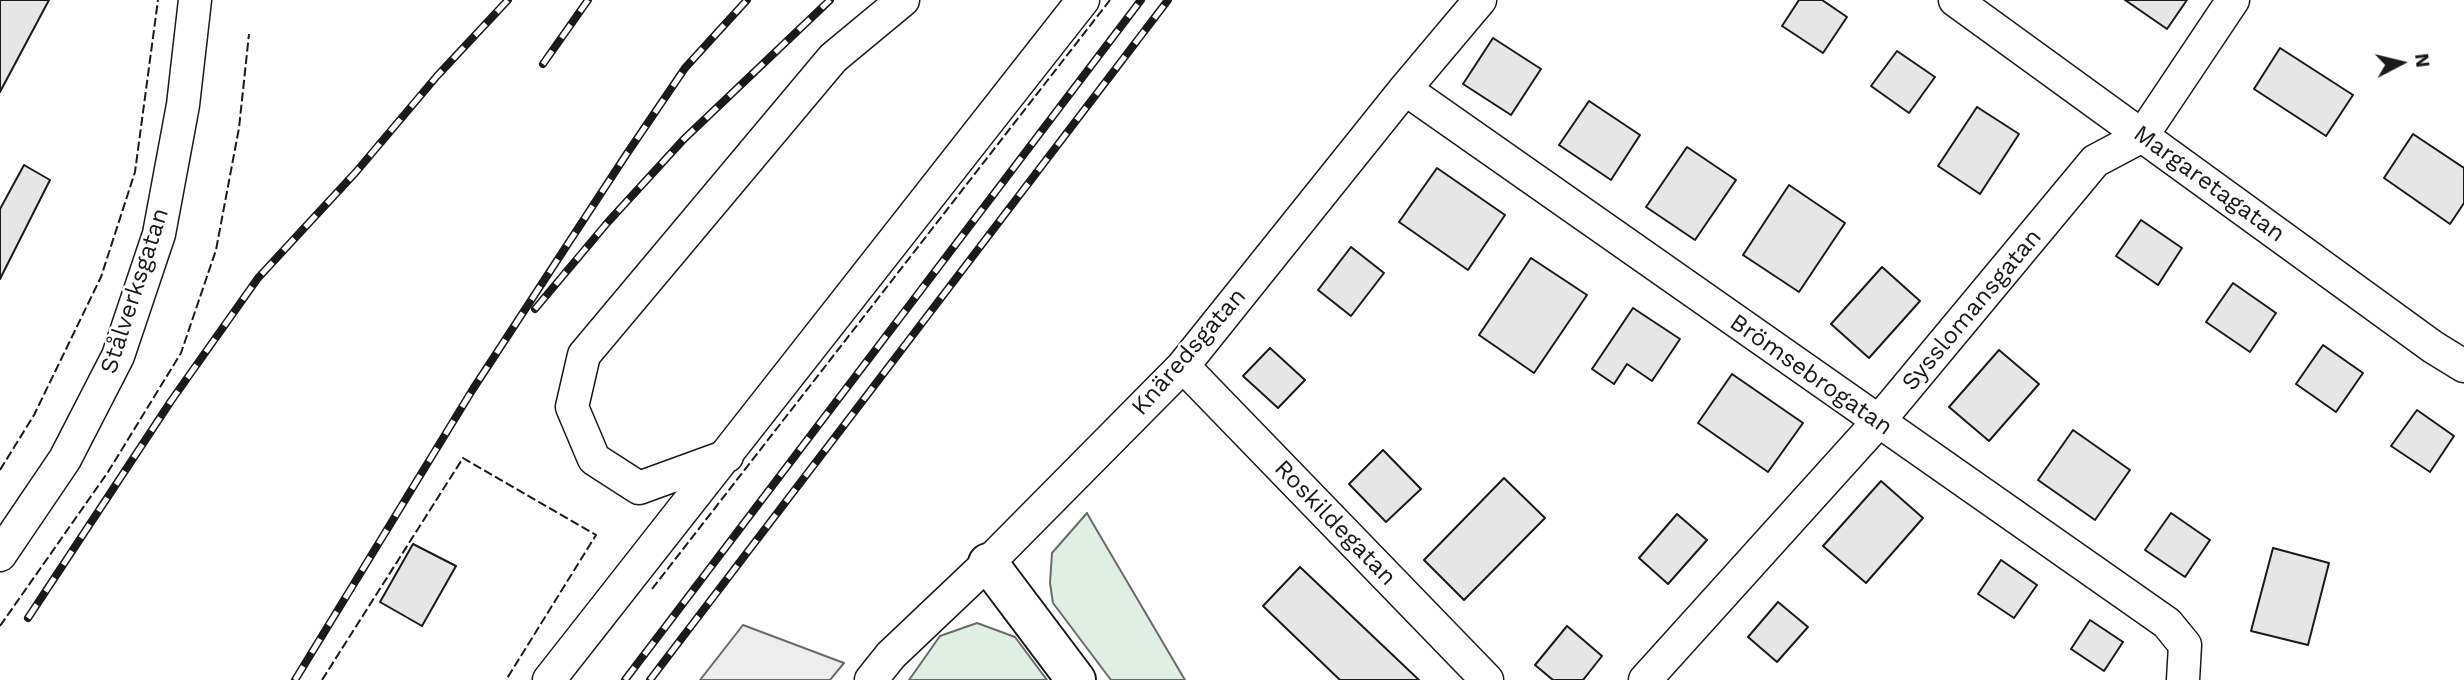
<!DOCTYPE html>
<meta charset="utf-8">
<style>
body{margin:0}
#map{position:relative;width:2464px;height:680px;overflow:hidden;background:#fff;font-family:"Work Sans",sans-serif}
canvas{display:block}
.north{position:absolute;left:2366px;top:28px;width:70px;height:70px;-webkit-text-stroke:5px #fff;paint-order:stroke;rotate:83deg;font-size:19px;font-weight:700;line-height:28px;text-align:center;color:#1a1a1a}
.north::after{content:'';display:block;margin:auto;width:24px;height:32px;background:#1a1a1a;clip-path:polygon(50% 0,100% 100%,50% 72%,0 100%)}
</style>
<div id="map">
<canvas width="2464" height="680"></canvas>
<div class="north">N</div>
</div>
<script>
const g = document.querySelector('canvas').getContext('2d');
g.lineJoin = 'round';
function paint(path, color) { g.fillStyle = color; g.fill(path, 'evenodd'); }
const toPath = rows => new Path2D(rows.map(r => 'M' + r).join(''));
function strokePath(path, color, width, dash) { g.strokeStyle = color; g.lineWidth = width; g.lineCap = dash ? 'butt' : 'round'; g.setLineDash(dash || []); g.stroke(path); }
function label(font, color, halo, rows, align = 'center') {
  g.font = font + ' "Work Sans",sans-serif'; g.lineWidth = 5; g.setLineDash([]); g.textBaseline = 'middle'; g.strokeStyle = halo; g.fillStyle = color; for (const [text, x, y, turn = 0] of rows) {
    g.save(); g.translate(x, y); g.rotate((+turn || 0) * Math.PI / 180); g.textAlign = isNaN(turn) ? turn : align; if (halo) g.strokeText(text, 0, 0); g.fillText(text, 0, 0); g.restore();
  }
}
const green = toPath([
 [1087,513,1092,522,1185,680,1111,680,1053,603,1050,583,1052,553,1087,513],
 [977,623,1015,637,1047,680,909,680,940,636,977,623]
]);
paint(green, '#e0efe3');
strokePath(green, '#6a6a6a', 2);
const parking = toPath([
 [743,625,844,663,830,680,700,680,743,625]
]);
paint(parking, '#ededed');
strokePath(parking, '#6a6a6a', 2);
const building = toPath([
 [0,0,49,0,0,92,0,0],
 [1799,0,1822,0,1847,17,1823,53,1782,26,1799,0],
 [2125,0,2187,0,2167,29,2125,0],
 [1493,38,1541,69,1511,115,1463,84,1493,38],
 [2280,48,2353,95,2326,136,2254,89,2280,48],
 [1897,51,1935,77,1909,113,1871,86,1897,51],
 [1589,101,1640,135,1611,180,1559,145,1589,101],
 [1977,107,2019,134,1980,194,1938,166,1977,107],
 [2413,134,2464,168,2464,203,2450,224,2384,178,2413,134],
 [1687,147,1736,180,1695,240,1646,207,1687,147],
 [24,165,50,180,0,279,0,209,24,165],
 [1437,168,1505,215,1468,270,1399,222,1437,168],
 [1789,185,1845,223,1799,292,1743,255,1789,185],
 [2141,220,2182,248,2158,285,2116,256,2141,220],
 [1351,247,1384,273,1351,316,1318,290,1351,247],
 [1531,258,1587,295,1534,373,1479,335,1531,258],
 [1882,267,1920,301,1869,358,1831,324,1882,267],
 [2233,283,2276,313,2250,352,2206,322,2233,283],
 [1633,308,1680,339,1652,381,1627,364,1614,384,1592,369,1633,308],
 [2323,345,2363,373,2336,412,2296,384,2323,345],
 [1270,348,1305,380,1278,408,1243,376,1270,348],
 [1999,350,2039,384,1989,441,1949,407,1999,350],
 [1732,374,1803,423,1768,472,1698,423,1732,374],
 [2417,410,2454,436,2430,472,2391,446,2417,410],
 [2073,430,2130,470,2095,520,2038,480,2073,430],
 [1383,450,1421,489,1386,522,1349,484,1383,450],
 [1504,478,1545,518,1464,600,1424,560,1504,478],
 [1881,481,1923,518,1866,583,1823,546,1881,481],
 [2171,513,2210,540,2185,577,2145,550,2171,513],
 [1677,514,1707,540,1668,584,1639,558,1677,514],
 [413,544,456,566,422,626,380,602,413,544],
 [2273,548,2329,563,2308,645,2251,631,2273,548],
 [2001,560,2037,585,2014,618,1978,594,2001,560],
 [1300,567,1419,680,1340,680,1263,606,1300,567],
 [1778,602,1808,627,1777,662,1748,637,1778,602],
 [2090,620,2123,642,2104,671,2071,649,2090,620],
 [1567,626,1602,656,1583,680,1553,680,1535,665,1567,626]
]);
paint(building, '#e6e6e6');
strokePath(building, '#1a1a1a', 2);
const street = toPath([
 [1955,0,2433,347,2464,366],
 [1405,89,2167,623,2185,645,2183,680],
 [1183,366,1487,680],
 [727,456,639,488,594,459,572,407,584,355,833,58,903,0],
 [0,555,65,459,118,356,159,234,183,105,195,0],
 [549,680,1083,0],
 [871,680,891,655,988,563,1183,366,1405,89,1480,0],
 [1645,680,1878,422,2095,161,2142,136,2233,0]
]);
const secondary = toPath([
 [988,563,1076,680]
]);
strokePath(street, '#1a1a1a', 35);
strokePath(secondary, '#1a1a1a', 42);
strokePath(street, '#fff', 32);
strokePath(secondary, '#fff', 38);
const rail = toPath([
 [543,64,588,0],
 [535,309,608,222,684,139,830,0],
 [28,618,171,401,258,278,356,172,437,76,508,0],
 [295,680,473,389,626,155,685,68,747,0],
 [625,680,1141,0],
 [650,680,1168,0]
]);
strokePath(rail, '#1a1a1a', 8);
strokePath(rail, '#fff', 5, [16]);
strokePath(toPath([
 [0,470,34,415,101,277,135,172,158,0],
 [652,589,1110,0],
 [0,626,108,472,181,353,216,250,239,128,249,34],
 [322,680,463,458,596,535,506,680]
]), '#1a1a1a', 2, [9, 3.5]);
label('24px', '#1a1a1a', '#fff', [
 ["Margaretagatan",2209,184,36],
 ["Stålverksgatan",135,291,-72],
 ["Sysslomansgatan",1972,310,-50],
 ["Knäredsgatan",1189,352,-49],
 ["Brömsebrogatan",1811,375,35],
 ["Roskildegatan",1335,523,46]
]);
</script>
